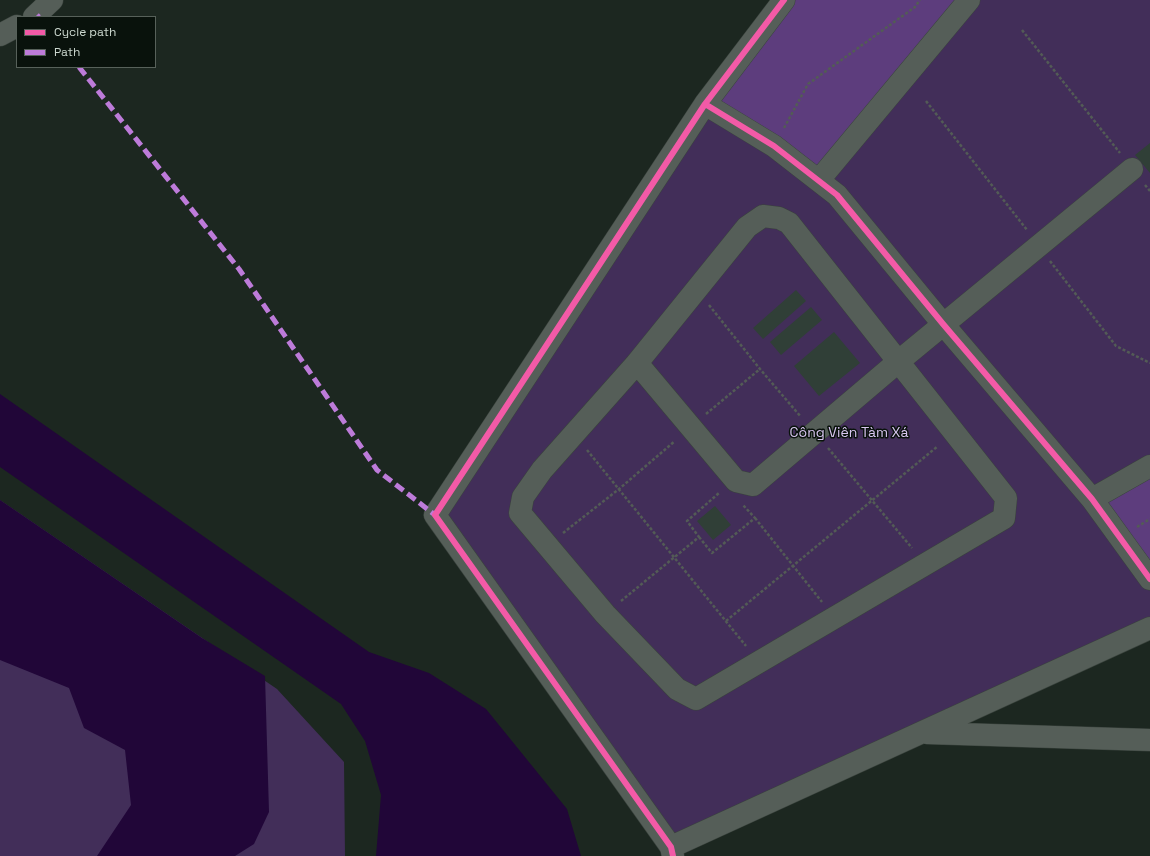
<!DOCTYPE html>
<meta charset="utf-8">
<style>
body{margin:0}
#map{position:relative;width:1150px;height:856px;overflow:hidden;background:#1c2720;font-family:"Space Grotesk",sans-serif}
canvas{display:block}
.legend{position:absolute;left:16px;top:16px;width:140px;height:52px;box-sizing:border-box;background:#09120c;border:1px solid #57615a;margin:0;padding:5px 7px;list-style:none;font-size:12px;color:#ccd8cf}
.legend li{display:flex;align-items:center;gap:8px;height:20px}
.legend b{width:20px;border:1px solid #57615a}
</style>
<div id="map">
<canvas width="1150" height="856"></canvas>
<ul class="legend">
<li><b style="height:5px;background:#f35aa7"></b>Cycle path</li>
<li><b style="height:5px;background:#bd7bd9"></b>Path</li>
</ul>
</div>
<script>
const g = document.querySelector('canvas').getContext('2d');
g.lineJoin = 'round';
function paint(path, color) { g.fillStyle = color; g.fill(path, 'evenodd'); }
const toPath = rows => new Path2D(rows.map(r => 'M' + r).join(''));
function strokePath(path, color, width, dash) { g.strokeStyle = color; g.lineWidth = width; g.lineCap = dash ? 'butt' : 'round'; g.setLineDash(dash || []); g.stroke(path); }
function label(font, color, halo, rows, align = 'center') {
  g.font = font + ' "Space Grotesk",sans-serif'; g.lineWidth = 3; g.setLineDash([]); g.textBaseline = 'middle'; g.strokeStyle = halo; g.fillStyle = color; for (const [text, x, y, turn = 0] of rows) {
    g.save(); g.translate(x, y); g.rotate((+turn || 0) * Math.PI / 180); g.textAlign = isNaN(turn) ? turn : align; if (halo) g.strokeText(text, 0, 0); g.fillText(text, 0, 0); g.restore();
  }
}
paint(toPath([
 [784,0,1150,0,1150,625,671,847,435,515],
 [0,500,277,689,344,762,345,856,0,856]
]), '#422e59');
paint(toPath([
 [784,0,969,0,819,180,705,104],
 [1150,466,1150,579,1092,499]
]), '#5d3d7d');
paint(toPath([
 [0,394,369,652,429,673,486,709,567,809,581,856,376,856,381,795,365,741,341,704,0,467],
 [0,500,202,638,265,676,269,812,254,844,235,856,97,856,131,805,125,750,84,728,69,688,0,660]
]), '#210638');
paint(toPath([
 [1150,143,1150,173,1135,155],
 [796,290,806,301,763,339,753,328],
 [811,307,822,320,781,355,770,342],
 [834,332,860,363,819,396,794,366],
 [715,506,731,525,713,540,697,521]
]), '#303f37');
const minor = toPath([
 [34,17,52,0],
 [0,35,17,26],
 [705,104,774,146,837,195,943,324,1092,499,1150,579],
 [819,180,969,0],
 [763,216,779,218,789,223,1006,498,1004,518,696,699,677,689,605,614,520,513,523,497,542,470,637,363,747,227,763,216],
 [637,363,736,481,753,485,899,361,1132,169],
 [1092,499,1150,466],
 [927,733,1150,740],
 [671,847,1150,628],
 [673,856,671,847,435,515,705,104,784,0]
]);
strokePath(minor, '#3a433d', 23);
strokePath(toPath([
 [1022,30,1120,153],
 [926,101,1027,230],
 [784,128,808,84,915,7,920,0],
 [1145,185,1150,191],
 [1050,261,1116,346,1150,363],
 [709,305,760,369,801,417],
 [706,414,760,369],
 [828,448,912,548],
 [587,450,746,646],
 [755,518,822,602],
 [1137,527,1150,519],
 [563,533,619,489,675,441],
 [699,537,712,553,755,518,743,505],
 [621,601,699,537,687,521,719,493],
 [726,621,938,446]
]), '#535b56', 2.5, [3, 2]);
strokePath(minor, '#555e58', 22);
strokePath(toPath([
 [37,15,39,17],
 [79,67,239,269,377,470,435,515]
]), '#bd7bd9', 5, [10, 5]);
strokePath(toPath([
 [705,104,774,146,837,195,943,324,1092,499,1150,579],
 [673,856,671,847,435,515,705,104,784,0]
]), '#f35aa7', 6);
label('14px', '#d9c7f1', '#09120c', [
 ["Công Viên Tàm Xá",849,433]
]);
</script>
